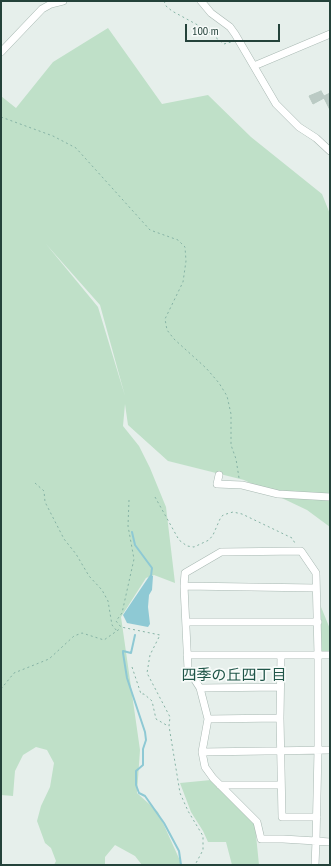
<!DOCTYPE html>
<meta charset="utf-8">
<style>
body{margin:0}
#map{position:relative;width:331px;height:866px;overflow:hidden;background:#e6efeb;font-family:"PT Sans Narrow",sans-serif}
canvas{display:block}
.frame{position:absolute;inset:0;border:2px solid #24423a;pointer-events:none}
.scale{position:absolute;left:185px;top:24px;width:95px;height:18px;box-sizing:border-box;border:2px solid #24423a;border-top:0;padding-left:5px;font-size:12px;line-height:14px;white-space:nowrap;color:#24423a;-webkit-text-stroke:3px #f7fbf9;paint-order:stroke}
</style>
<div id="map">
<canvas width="331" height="866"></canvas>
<div class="frame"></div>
<div class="scale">100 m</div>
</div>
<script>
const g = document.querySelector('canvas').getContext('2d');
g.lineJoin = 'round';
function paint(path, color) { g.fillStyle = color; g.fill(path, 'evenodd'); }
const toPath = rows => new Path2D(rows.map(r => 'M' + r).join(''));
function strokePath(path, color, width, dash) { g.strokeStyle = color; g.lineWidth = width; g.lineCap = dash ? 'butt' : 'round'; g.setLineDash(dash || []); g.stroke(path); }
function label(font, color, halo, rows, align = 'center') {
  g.font = font + ' "PT Sans Narrow","Noto Sans JP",sans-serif'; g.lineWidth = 3.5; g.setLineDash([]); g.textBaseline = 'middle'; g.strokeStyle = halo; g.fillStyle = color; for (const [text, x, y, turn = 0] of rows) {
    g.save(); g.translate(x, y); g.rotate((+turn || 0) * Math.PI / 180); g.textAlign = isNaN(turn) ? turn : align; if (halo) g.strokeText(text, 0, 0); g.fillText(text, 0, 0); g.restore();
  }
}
paint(toPath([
 [108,28,162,104,208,95,251,137,322,194,330,214,330,527,307,510,244,480,168,461,128,425,125,404,123,426,139,446,150,468,166,507,175,583,154,575,146,578,121,617,140,750,137,793,158,812,182,865,142,865,135,856,115,845,105,857,105,865,54,865,56,861,51,848,45,843,37,821,41,806,50,787,54,763,47,750,36,747,23,755,15,771,13,796,1,795,1,96,16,108,53,62],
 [46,244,100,305,125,396,98,307],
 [319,602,330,629,330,652,320,652],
 [211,780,255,825,259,865,232,865,226,842,208,842,203,831,191,812,180,783]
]), '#bfe0c8');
paint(toPath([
 [150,575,153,576,152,590,149,595,148,607,150,624,148,627,127,623,123,615]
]), '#8ec9d4');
strokePath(toPath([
 [132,532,135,545,152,568,151,576],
 [135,635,131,653,123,651,123,653,127,678,145,732,146,740,143,749,143,765,136,771,136,785,139,793,145,796,164,823,179,851,181,865]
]), '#8ec9d4', 2);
const building = toPath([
 [321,91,324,96,330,93,330,110,324,98,313,104,309,96,321,91]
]);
paint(building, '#bbcac4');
strokePath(building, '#b8c9c2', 1);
const minor = toPath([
 [201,1,211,13,230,27,235,34,276,104,299,127,316,138,330,151],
 [1,52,42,9,51,4,63,1],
 [254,66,330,34],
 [219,475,217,484,242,485,278,494,330,497],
 [184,586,316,588],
 [186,622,318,622],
 [187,655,330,655],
 [281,655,280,718,282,817,317,817],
 [200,688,280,687],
 [208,719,280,718],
 [202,752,330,750],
 [220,785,281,785],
 [315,865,316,841,318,750,318,655,316,573,301,551,221,552,185,573,184,586,188,669,200,688,208,719,202,752,205,767,213,778,257,822,261,839,283,839,316,841,330,842]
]);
strokePath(minor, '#a8b8b2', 8);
strokePath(toPath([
 [164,1,166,6,172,11,205,29,224,44,231,42],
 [1,117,53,136,76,148,150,230,178,240,185,247,186,261,183,282,165,319,167,330,174,339,206,368,219,383,227,396,231,414,231,445,236,459,239,478],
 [35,483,44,491,45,502,64,539,76,554,89,576,102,590,108,601,112,625,117,631],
 [155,497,179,540,187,546,194,547,209,540,213,535,220,519,223,515,233,512,242,514,292,538,296,545],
 [129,500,128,526,134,559,122,613,116,621,121,627,160,635,150,655,147,673,170,717,169,726,180,793,188,811,203,836,203,850,195,865],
 [132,667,141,694,144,694,152,701,156,719,168,726],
 [1,689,14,673,49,659,74,636,82,633,104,640,121,628]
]), '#86b3a5', 1, [2, 3]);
strokePath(minor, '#fff', 7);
label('15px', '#1f5548', '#f7fbf9', [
 ["四季の丘四丁目",234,676]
]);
</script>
